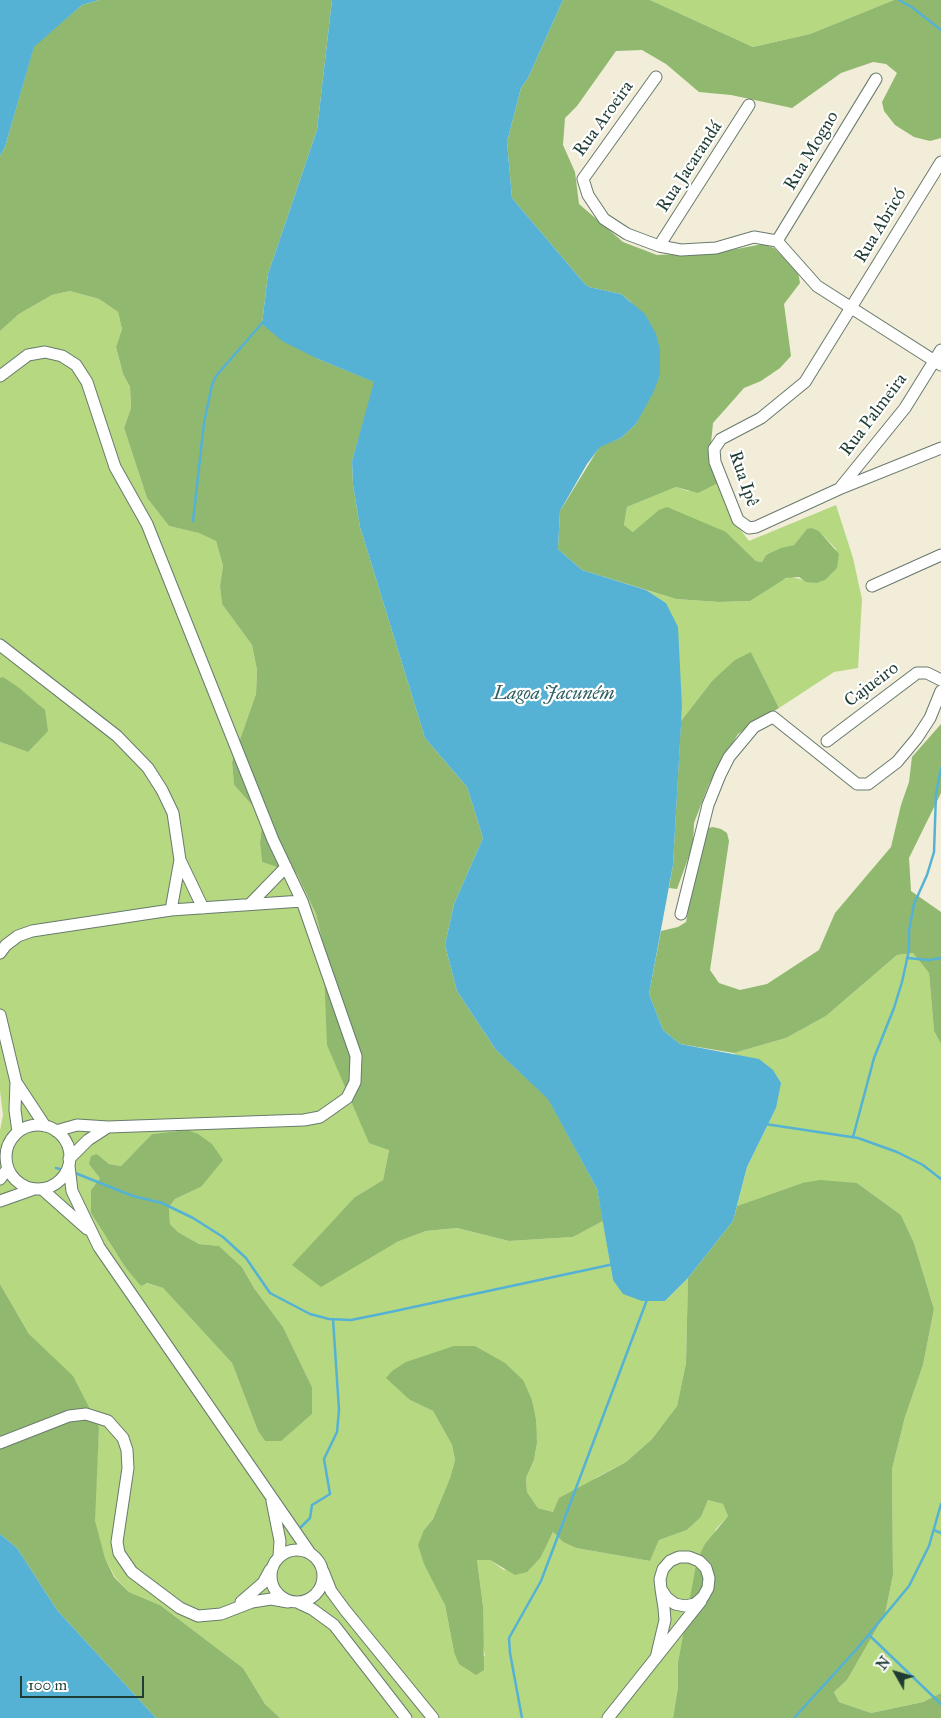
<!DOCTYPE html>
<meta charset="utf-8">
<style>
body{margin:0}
#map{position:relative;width:941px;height:1718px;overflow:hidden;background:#f1edd8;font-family:"IM FELL Great Primer",serif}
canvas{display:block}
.north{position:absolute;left:871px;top:1648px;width:50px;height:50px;-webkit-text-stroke:4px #fff;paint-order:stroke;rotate:308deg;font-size:14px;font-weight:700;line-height:20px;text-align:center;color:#1f3d34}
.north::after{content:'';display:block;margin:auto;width:18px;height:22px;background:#1f3d34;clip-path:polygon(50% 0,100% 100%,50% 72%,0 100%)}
.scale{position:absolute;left:20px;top:1676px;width:124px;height:22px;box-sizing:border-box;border:2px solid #1f3d34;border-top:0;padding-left:6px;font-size:15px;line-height:18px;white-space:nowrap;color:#1f3d34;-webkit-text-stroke:4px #fff;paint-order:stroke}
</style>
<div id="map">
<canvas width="941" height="1718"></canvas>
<div class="north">N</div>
<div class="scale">100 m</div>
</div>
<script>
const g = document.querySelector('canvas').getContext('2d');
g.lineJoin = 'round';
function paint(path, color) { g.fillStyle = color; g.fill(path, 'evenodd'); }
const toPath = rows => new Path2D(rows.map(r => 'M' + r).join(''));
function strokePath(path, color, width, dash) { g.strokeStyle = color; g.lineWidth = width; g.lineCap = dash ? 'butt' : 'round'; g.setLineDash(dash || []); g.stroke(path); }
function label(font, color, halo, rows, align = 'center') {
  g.font = font + ' "IM FELL Great Primer",serif'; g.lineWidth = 4.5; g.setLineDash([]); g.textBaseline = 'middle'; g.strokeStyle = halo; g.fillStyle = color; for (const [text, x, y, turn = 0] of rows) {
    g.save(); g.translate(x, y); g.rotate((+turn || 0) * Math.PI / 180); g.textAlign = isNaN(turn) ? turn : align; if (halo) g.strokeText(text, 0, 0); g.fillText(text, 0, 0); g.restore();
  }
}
paint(toPath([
 [650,0,894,0,810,34,753,47],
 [70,291,99,299,118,312,122,329,116,347,123,374,130,387,131,408,124,428,147,498,169,526,200,533,216,541,223,566,220,586,222,604,252,645,257,670,256,694,232,762,234,785,252,805,262,824,260,843,262,862,297,874,316,914,323,944,389,1150,383,1180,355,1197,369,1257,397,1242,426,1231,457,1228,509,1241,573,1237,603,1221,613,1280,665,1301,688,1278,686,1363,677,1406,652,1439,626,1462,597,1477,553,1512,538,1508,527,1492,526,1478,534,1460,537,1443,532,1400,410,1400,433,1411,452,1445,455,1460,450,1478,433,1519,424,1530,436,1584,445,1605,454,1652,485,1656,481,1636,483,1606,477,1560,490,1560,504,1570,541,1557,553,1532,563,1542,576,1548,650,1561,659,1540,687,1530,701,1517,708,1500,723,1504,728,1516,716,1529,690,1600,678,1662,678,1687,673,1718,280,1718,265,1704,243,1668,160,1605,129,1592,115,1577,105,1558,94,1521,99,1427,47,1353,29,1334,0,1284,0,1130,3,1115,0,1091,0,742,28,752,3,678,0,678,0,331,19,314,52,295],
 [187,1130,201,1187,175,1199,169,1207,170,1224,178,1232,199,1244,219,1246,242,1267,254,1288,283,1327,312,1387,312,1414,281,1440,265,1441,258,1431,232,1363,163,1288,139,1281,125,1267,91,1213,91,1190,100,1178,97,1154,109,1164,121,1166,152,1134],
 [718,483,740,529,749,541,836,505,853,558,862,599,858,668,834,672,779,708,751,652,712,681,681,721,682,707,666,603,646,590,676,599,719,602,750,601,781,580,791,577,817,583,825,580,836,549,819,531,812,528,804,533,794,545,766,555,762,562,756,561,726,532,639,528,633,532,624,525,627,507,676,487,688,491],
 [913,953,929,973,934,1031,941,1044,941,1693,923,1702,871,1713,839,1702,834,1692,847,1680,885,1614,893,1575,892,1469,905,1417,923,1365,934,1309,914,1243,901,1215,857,1183,802,1183,737,1206,747,1167,776,1108,734,1053,786,1038,826,1016,897,955]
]), '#b5d881');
paint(toPath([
 [99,0,332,0,317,130,268,274,262,324,318,359,375,382,352,461,353,485,360,527,425,738,467,787,483,838,454,904,445,945,457,991,496,1050,548,1098,597,1189,603,1221,573,1237,509,1241,457,1228,426,1231,397,1242,321,1287,292,1265,355,1197,383,1180,389,1150,369,1143,327,1045,323,944,316,914,297,874,262,862,260,843,262,824,252,805,234,785,232,762,256,694,257,670,252,645,222,604,220,586,223,566,216,541,199,533,169,526,147,498,124,428,131,408,130,387,123,374,116,347,122,329,118,312,99,299,70,291,52,295,19,314,0,331,0,156,5,147,34,46,82,5],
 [563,0,650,0,753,47,810,34,894,0,941,0,941,138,930,141,914,137,895,125,884,111,882,102,897,73,886,64,873,62,841,73,792,108,731,95,699,92,666,64,642,50,616,51,577,106,565,118,563,145,575,172,579,204,623,242,657,255,721,252,763,244,774,248,798,272,800,283,784,304,791,356,780,368,761,381,744,388,713,423,709,464,718,483,698,493,676,487,627,507,624,525,633,532,659,510,667,507,726,532,756,561,762,562,766,555,781,548,794,545,807,529,812,528,819,531,839,554,837,568,825,580,817,583,806,582,799,577,786,578,750,601,719,602,676,599,582,570,558,549,560,511,600,446,621,438,636,424,660,375,631,302,621,294,589,287,584,283,512,198,507,142,521,88,528,78],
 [751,652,779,708,738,734,709,784,694,823,693,845,677,889,669,888,673,865,681,721,712,681,735,660],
 [3,677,18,687,45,710,48,731,28,752,0,742,0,678],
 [941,724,941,793,909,858,911,891,941,912,941,1044,934,1031,929,973,913,953,897,955,826,1016,786,1038,734,1053,680,1044,663,1030,649,994,661,931,678,927,686,922,703,829,713,827,721,829,727,833,729,841,710,970,719,983,740,990,767,984,819,950,835,913,891,847,901,805,909,782,912,757],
 [187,1130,198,1134,212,1144,223,1160,201,1187,175,1199,169,1207,170,1224,178,1232,199,1244,219,1246,242,1267,254,1288,283,1327,312,1387,312,1414,281,1441,265,1441,258,1431,232,1363,163,1288,147,1283,141,1286,125,1267,91,1213,91,1190,100,1178,89,1164,91,1156,97,1154,109,1164,121,1166,152,1134],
 [820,1180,857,1183,901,1215,914,1243,934,1309,923,1365,905,1417,892,1469,893,1575,885,1614,847,1680,834,1692,839,1702,871,1713,923,1702,941,1693,941,1718,673,1718,678,1687,678,1662,697,1560,705,1544,728,1516,723,1504,708,1500,701,1517,687,1530,659,1540,650,1561,576,1548,563,1542,553,1532,541,1557,527,1572,515,1575,490,1560,477,1560,483,1606,484,1670,476,1675,459,1664,454,1652,445,1605,424,1564,418,1545,424,1530,433,1519,450,1478,455,1460,452,1445,433,1411,410,1400,386,1378,392,1371,406,1362,454,1346,475,1346,505,1363,523,1380,532,1400,536,1420,537,1443,534,1460,526,1478,527,1492,538,1508,553,1512,559,1498,626,1462,652,1439,677,1406,686,1363,688,1278,733,1221,737,1206,802,1183],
 [0,1284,29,1334,73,1376,99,1427,95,1521,105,1558,114,1577,129,1592,160,1605,243,1668,265,1704,280,1718,156,1718,57,1610,17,1548,0,1534]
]), '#90b86f');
paint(toPath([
 [0,0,99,0,82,5,34,47,5,147,0,156],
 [332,0,563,0,528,78,521,88,507,142,512,198,584,283,589,287,621,294,645,314,656,334,660,350,660,375,653,393,636,424,621,438,600,447,587,464,560,511,558,549,582,570,646,590,666,603,678,627,682,707,673,865,649,994,663,1030,680,1044,759,1059,773,1070,781,1083,776,1108,747,1167,733,1221,688,1278,665,1301,642,1301,623,1294,613,1280,597,1189,548,1099,496,1050,457,991,445,945,454,904,483,838,467,787,425,738,360,527,353,485,352,461,374,382,318,359,282,341,262,324,268,274,317,130],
 [0,1534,17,1548,57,1610,156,1718,0,1718]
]), '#56b2d4');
strokePath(toPath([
 [899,0,913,8,941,30],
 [193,521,204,423,212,385,216,376,263,322],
 [907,958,929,960,941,958],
 [765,1124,858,1138,897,1152,923,1165,941,1179],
 [853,1137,874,1058,894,1008,902,982,909,950,909,931,914,904,927,875,934,852,936,794,941,768],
 [56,1168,67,1171],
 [75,1173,133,1196,162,1203,193,1218,223,1237,246,1258,270,1293,310,1314,329,1319,351,1320,381,1314,614,1264],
 [298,1530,310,1518,312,1505,330,1494,324,1459,337,1432,339,1410,333,1319],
 [934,1530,941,1533],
 [869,1635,941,1704],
 [522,1718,510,1653,509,1638,541,1581,648,1297],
 [794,1718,855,1651,909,1586,929,1546,941,1504]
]), '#56b2d4', 2.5);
const minor = toPath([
 [656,77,583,179,588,195,604,219,627,234,659,246,681,250,716,248,754,237,777,241,817,286,941,365],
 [941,162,805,382,761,418,721,439,714,449,715,462,738,520,749,528,756,527,839,489,941,448],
 [777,241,876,79],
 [659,246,749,105],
 [0,376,28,355,45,352,62,356,76,365,87,382,115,467,147,524,273,840,302,901,356,1056,355,1082,347,1098,320,1117,304,1120,108,1127,77,1125,56,1131],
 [840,488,905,408,941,350],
 [872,586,941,555],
 [0,645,117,736,148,768,162,790,173,813,180,860,171,910],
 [827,741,917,673,927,673,941,680],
 [180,860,203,908],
 [250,904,286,867],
 [681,914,708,805,720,775,729,757,754,727,773,717,857,784,868,784,897,762,917,738,930,718,941,691],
 [0,953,6,945,18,936,32,931,171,910,302,901],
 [0,1015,16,1082,15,1110,18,1132],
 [16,1082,45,1126],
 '6 1157a32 32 0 1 1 64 0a32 32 0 1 1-64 0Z',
 [69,1159,88,1140,108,1127],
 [69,1166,72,1191,99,1247,310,1553],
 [0,1179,8,1168],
 [43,1190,87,1229],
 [0,1201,34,1189],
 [0,1443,69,1416,86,1414,108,1421,123,1438,127,1450,128,1468,117,1542,119,1553,132,1572,180,1608,198,1616,221,1614,252,1602,271,1599,288,1602],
 [272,1501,280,1541,279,1556],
 '271 1576a26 26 0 1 1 52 0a26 26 0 1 1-52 0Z',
 [323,1571,331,1591,345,1610,433,1718],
 [241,1602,263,1583,270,1570],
 [299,1603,312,1609,334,1625,406,1718],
 [656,1658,665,1620,664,1608,661,1589,660,1579,663,1569,670,1561,679,1557,689,1557,699,1561,706,1568,709,1578,708,1588,703,1597,695,1604,685,1606,675,1604,667,1598,661,1589],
 [608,1718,701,1601]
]);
strokePath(minor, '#687b6d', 13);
strokePath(minor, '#fff', 11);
label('18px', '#1f3d34', '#fff', [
 ["Rua Aroeira",604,119,-54],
 ["Rua Mogno",812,151,-59],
 ["Rua Jacarandá",690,167,-57],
 ["Rua Abricó",881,226,-59],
 ["Rua Palmeira",874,415,-53],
 ["Rua Ipê",743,479,71],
 ["Cajueiro",872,685,-37]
]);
label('italic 19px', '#306064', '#fff', [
 ["Lagoa Jacuném",554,694]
]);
</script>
